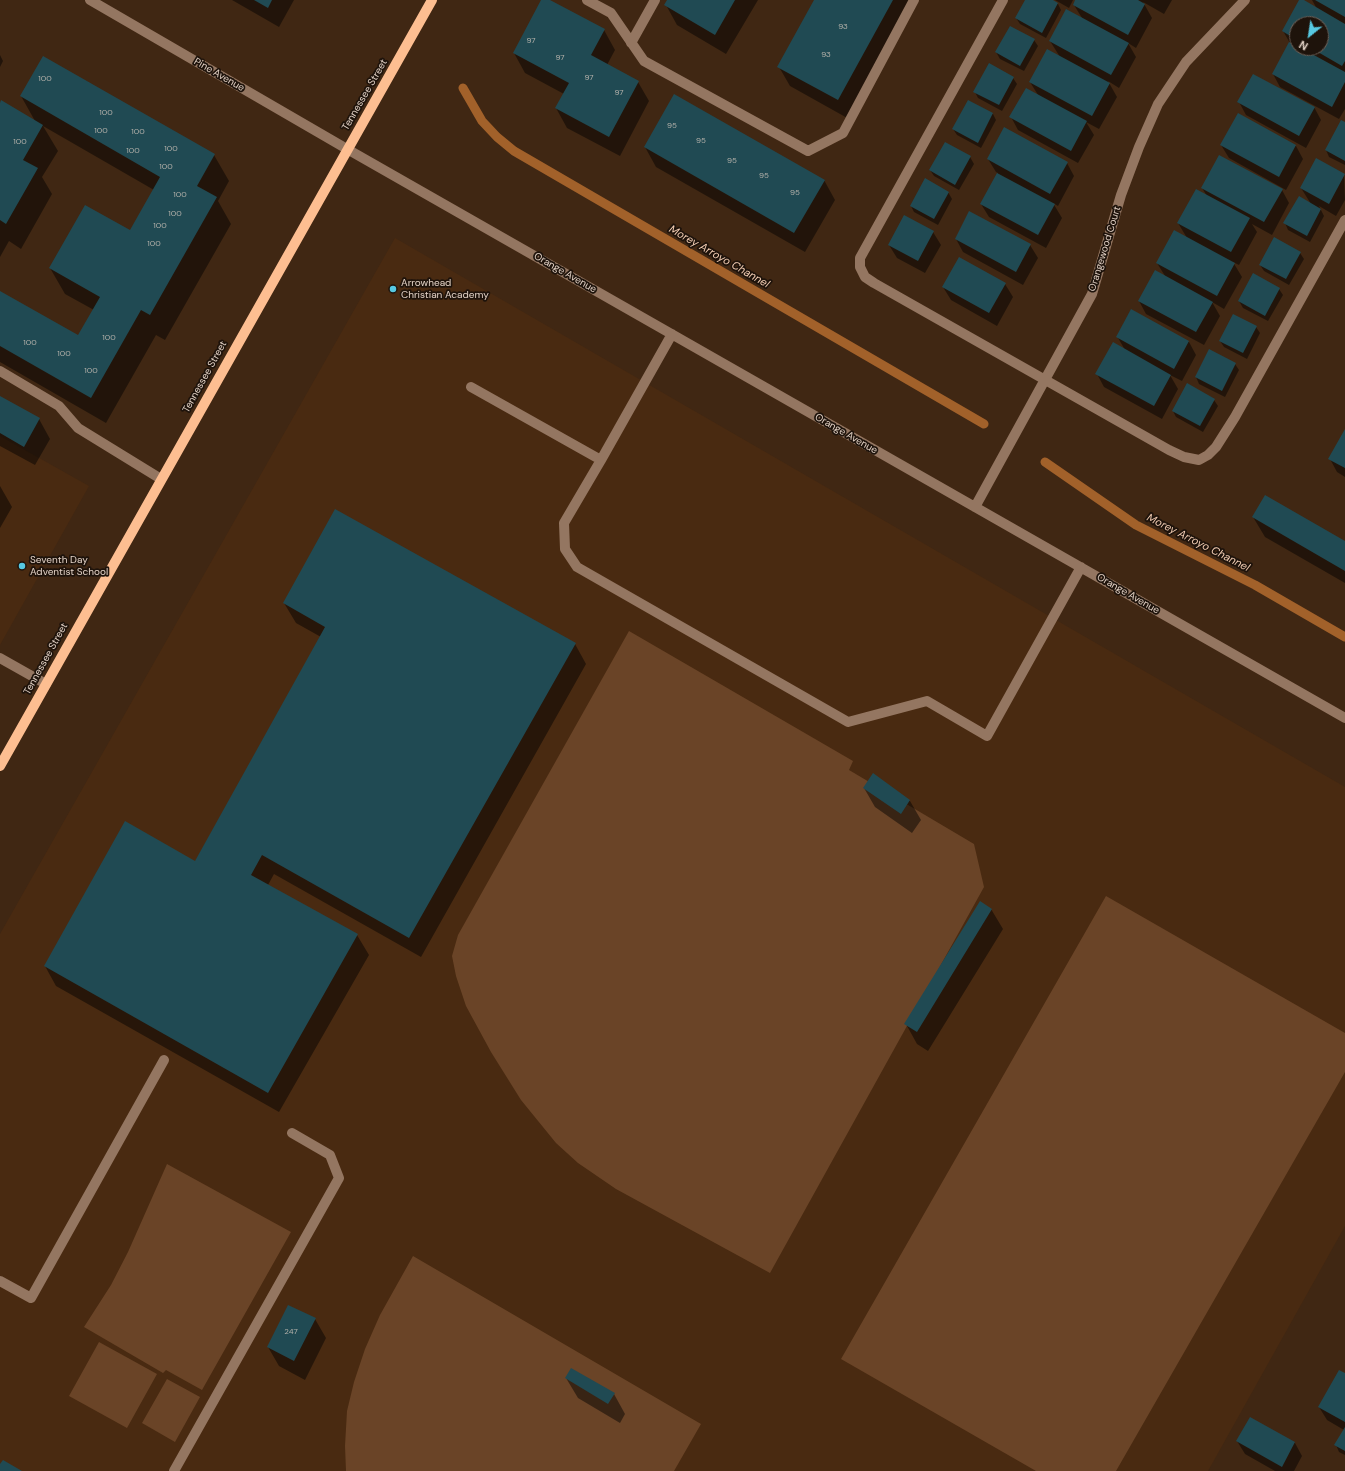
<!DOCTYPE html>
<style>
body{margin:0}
#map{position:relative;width:1345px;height:1471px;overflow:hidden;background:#402713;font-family:"DM Sans",sans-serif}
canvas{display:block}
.north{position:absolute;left:1289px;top:16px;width:40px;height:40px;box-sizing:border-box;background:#1e130b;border:1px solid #6d5f56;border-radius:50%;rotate:210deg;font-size:11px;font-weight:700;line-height:16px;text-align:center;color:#e3d2c6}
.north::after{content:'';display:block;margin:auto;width:14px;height:18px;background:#57c9e2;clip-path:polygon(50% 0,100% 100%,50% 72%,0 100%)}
</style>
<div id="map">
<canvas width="1345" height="1471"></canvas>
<div class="north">N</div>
</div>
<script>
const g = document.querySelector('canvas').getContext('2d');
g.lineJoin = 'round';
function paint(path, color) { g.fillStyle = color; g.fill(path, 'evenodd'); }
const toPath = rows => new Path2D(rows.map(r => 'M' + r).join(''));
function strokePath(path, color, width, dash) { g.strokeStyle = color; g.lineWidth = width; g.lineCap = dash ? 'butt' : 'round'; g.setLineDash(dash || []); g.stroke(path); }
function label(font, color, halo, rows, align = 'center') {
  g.font = font + ' "DM Sans",sans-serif'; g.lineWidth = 3.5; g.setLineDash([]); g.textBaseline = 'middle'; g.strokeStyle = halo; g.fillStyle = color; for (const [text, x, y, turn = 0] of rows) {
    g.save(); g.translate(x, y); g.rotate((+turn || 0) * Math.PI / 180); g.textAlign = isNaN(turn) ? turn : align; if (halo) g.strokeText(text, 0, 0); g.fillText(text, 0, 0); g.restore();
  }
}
paint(toPath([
 [395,238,1345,787,1345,1226,1208,1471,0,1471,0,934],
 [0,436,89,486,0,645]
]), '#492a11');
paint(toPath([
 [629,631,853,761,849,770,974,844,984,887,770,1273,616,1189,578,1163,556,1143,521,1100,491,1052,466,1006,456,976,452,956,458,935],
 [1106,896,1345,1033,1345,1072,1116,1471,1036,1471,841,1359],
 [167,1164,291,1232,202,1390,166,1370,163,1373,84,1327,111,1285,128,1252],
 [413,1256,701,1424,674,1471,346,1471,345,1446,347,1411,354,1382,365,1349,380,1315],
 [99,1342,157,1374,127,1428,69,1396],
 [167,1379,200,1397,175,1442,142,1423]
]), '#6a4427');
paint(toPath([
 [232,0,294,0,279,27],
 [542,0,548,0,604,30,615,50,607,65,638,82,649,101,620,156,567,128,556,108,564,94,525,73,514,53],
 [669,0,758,0,726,54,677,25,666,5],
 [815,0,915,0,849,119,790,86,779,67],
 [1026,0,1050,0,1058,4,1061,10,1046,38,1020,24,1016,18],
 [1055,0,1073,0,1069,8],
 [1077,0,1172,0,1164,14,1143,2,1152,18,1136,48,1128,43,1136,57,1119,88,1108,81,1117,97,1099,129,1086,122,1094,135,1078,163,1018,130,1011,117,1038,95,1030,82,1060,57,1050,41,1082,18,1074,5],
 [1301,0,1317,9,1312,0,1345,0,1345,109,1339,119,1280,87,1273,74,1290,43,1283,31],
 [1297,24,1321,24,1321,48,1297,48],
 [1034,40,1038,46,1024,71,1000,59,996,52],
 [0,55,3,61,0,67],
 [43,57,214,155,229,181,218,201,231,224,165,340,156,335,106,423,0,362,0,292,79,337,94,310,65,294,50,268,130,231,154,190,43,126,58,151,42,177,52,194,21,249,9,241,0,257,0,105,35,121,21,96],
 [1013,78,1017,84,1002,111,978,98,975,92],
 [969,101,993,114,996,120,981,148,957,135,953,129],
 [1239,102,1314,107,1321,120,1306,148,1246,115],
 [1345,124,1345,165,1329,157,1326,150],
 [1221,145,1296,146,1303,159,1286,190,1229,158],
 [645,147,824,180,835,200,805,252,656,167],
 [970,157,974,164,959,190,934,176,930,170],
 [988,159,1067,163,1074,176,1058,206,1053,203,1062,218,1046,248,989,217,981,204,998,173,996,172],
 [1344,175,1345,200,1336,216,1319,206,1324,216,1310,242,1288,230,1285,223,1311,204,1301,188],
 [1202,188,1282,190,1289,203,1272,235,1252,224,1257,232,1239,265,1233,262,1242,277,1224,309,1212,302,1220,316,1204,345,1146,314,1139,301,1165,276,1157,263,1187,238,1178,223,1207,196],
 [948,192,952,199,938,225,914,212,911,206],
 [933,232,941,245,925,273,897,258,889,245],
 [956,239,1030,245,1038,258,1023,285,963,252],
 [1300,253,1304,259,1289,285,1264,271,1260,265],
 [1005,284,1013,297,997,326,951,300,943,287],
 [1279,289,1283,295,1268,321,1243,308,1239,301],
 [1131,310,1189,342,1196,355,1182,381,1170,375,1178,389,1162,419,1104,387,1097,374,1125,350,1117,336],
 [1256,327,1260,333,1247,359,1224,347,1220,341],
 [1235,364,1239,370,1225,397,1199,384,1196,377],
 [0,397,39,419,50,439,35,465,0,446],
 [1214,400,1218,406,1203,432,1176,417,1173,411],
 [1345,431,1345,477,1337,472,1330,459],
 [0,486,12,507,0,528],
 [1253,517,1345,542,1345,583,1265,537],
 [284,603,575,644,586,664,421,957,274,874,268,885,357,935,369,955,279,1112,56,986,45,966,195,862,321,637,296,623],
 [864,788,910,801,921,820,912,833,875,807],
 [991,909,1003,929,928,1051,917,1044,906,1024],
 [315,1319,326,1338,305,1380,279,1366,268,1347],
 [1345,1375,1345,1455,1339,1452,1336,1445,1344,1430,1327,1420,1319,1407],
 [566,1378,614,1394,625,1414,620,1423,578,1398],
 [1250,1418,1295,1443,1302,1456,1294,1471,1275,1471,1245,1454,1237,1441]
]), '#0007');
strokePath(toPath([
 [463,88,482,121,497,137,514,151,984,424],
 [1045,462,1136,525,1255,585,1345,637]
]), '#a2612a', 9);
paint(toPath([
 [254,0,272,0,268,8],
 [541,0,550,0,605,29,591,55,639,81,609,137,555,108,569,83,513,53],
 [667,0,735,0,715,35,664,5],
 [814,0,893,0,838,100,777,67],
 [1025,0,1053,0,1058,3,1042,33,1015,18],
 [1075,0,1138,0,1145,4,1128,35,1073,5],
 [1299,0,1304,0,1345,24,1345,61,1342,66,1311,48,1321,48,1321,24,1297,24,1297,40,1282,31],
 [1315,0,1345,0,1345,17],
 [1066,9,1129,43,1111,75,1049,41],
 [1010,26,1035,39,1020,66,995,52],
 [1289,42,1297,46,1297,48,1301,48,1345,72,1345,82,1332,107,1272,74],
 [1047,49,1110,83,1092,116,1029,82],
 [43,56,215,154,197,186,217,197,150,315,141,310,91,398,0,346,0,291,78,335,100,297,49,268,85,205,130,230,160,177,20,96],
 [989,63,1014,77,999,105,973,92],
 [1253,74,1315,107,1299,136,1237,102],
 [1026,88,1087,121,1071,151,1009,117],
 [674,94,825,180,794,233,644,147],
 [1,100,43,125,23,160,38,168,6,224,0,220,0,103],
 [968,100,993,113,978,143,952,129],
 [1238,113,1296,145,1279,177,1220,145],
 [1341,120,1345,122,1345,161,1325,150],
 [1004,127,1068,162,1050,194,987,159],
 [945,142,971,156,955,185,929,170],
 [1219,155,1283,189,1264,222,1201,188],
 [1316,158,1345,174,1329,204,1300,188],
 [997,173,1055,204,1038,235,980,204],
 [925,178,949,192,934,219,910,206],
 [1196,189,1250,218,1231,252,1177,223],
 [1299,196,1321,209,1307,236,1283,223],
 [969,211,1031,244,1016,272,955,239],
 [904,215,934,231,918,261,888,245],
 [1174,230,1235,263,1217,296,1156,263],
 [1274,237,1301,252,1286,279,1259,265],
 [959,257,1006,283,989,313,942,287],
 [1155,270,1213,302,1196,332,1138,301],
 [1253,273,1280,288,1265,316,1238,301],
 [1131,309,1189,341,1174,369,1116,337],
 [1233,314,1257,326,1243,353,1219,341],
 [1113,342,1171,375,1154,406,1095,374],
 [1209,349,1236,363,1222,391,1195,377],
 [1187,383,1215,399,1200,426,1172,411],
 [0,396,40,418,24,447,0,433],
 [1345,429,1345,468,1328,459],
 [1265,495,1345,541,1345,571,1252,517],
 [335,509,576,643,409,938,262,855,251,875,358,934,268,1093,44,966,125,821,195,861,325,627,283,603],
 [873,773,910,800,901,814,863,788],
 [980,901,992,909,917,1032,904,1024],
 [288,1305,316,1318,294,1361,267,1347],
 [571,1368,615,1393,608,1404,565,1378],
 [1339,1370,1345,1373,1345,1422,1318,1407],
 [1250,1417,1295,1442,1282,1467,1236,1441],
 [1345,1427,1345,1451,1334,1445],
 [3,1460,22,1471,0,1471,0,1464]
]), '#204a53');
strokePath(toPath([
 [90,0,347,149,1345,718],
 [587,0,611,13,644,61,808,151,843,133,914,0],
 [1003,0,860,258,860,267,865,277,874,283,1169,450,1184,457,1199,460,1208,455,1216,447,1235,417,1345,220],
 [631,43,655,0],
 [0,371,59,406,78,428,161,479],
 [471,387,601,460,672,334],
 [601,460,564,523,565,549,577,567,848,722,927,701,987,736,1081,567],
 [975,507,1092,294,1121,195,1139,147,1158,104,1186,62,1245,0],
 [0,658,46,684],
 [0,1281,31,1298,164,1060],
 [174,1471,339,1178,330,1155,292,1133]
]), '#947661', 10);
strokePath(toPath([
 [0,766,432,0]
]), '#fdbe91', 10);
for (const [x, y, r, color] of [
 [393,289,4,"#57c9e2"],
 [22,566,4,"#57c9e2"]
]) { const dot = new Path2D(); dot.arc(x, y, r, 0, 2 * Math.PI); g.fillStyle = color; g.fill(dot); strokePath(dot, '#1e130b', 1.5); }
label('8px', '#b2b0a9', null, [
 ["93",843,27],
 ["97",531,41],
 ["93",826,55],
 ["97",560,58],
 ["97",589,78],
 ["100",45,79],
 ["97",619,93],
 ["100",106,113],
 ["95",672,126],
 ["100",101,131],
 ["100",138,132],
 ["95",701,141],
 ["100",20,142],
 ["100",171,149],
 ["100",133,151],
 ["95",732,161],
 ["100",166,167],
 ["95",764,176],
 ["95",795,193],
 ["100",180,195],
 ["100",175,214],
 ["100",160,226],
 ["100",154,244],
 ["100",109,338],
 ["100",30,343],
 ["100",64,354],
 ["100",91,371],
 ["247",291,1332]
]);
label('10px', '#e3d2c6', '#1e130b', [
 ["Pine Avenue",219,75,30],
 ["Tennessee Street",365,95,-60],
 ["Orangewood Court",1105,249,-73],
 ["Orange Avenue",565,273,30],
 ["Tennessee Street",205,377,-61],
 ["Orange Avenue",846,434,30],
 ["Orange Avenue",1128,594,30],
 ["Tennessee Street",46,659,-61]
]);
label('10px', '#e3d2c6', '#1e130b', [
 ["Arrowhead",401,283],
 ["Christian Academy",401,295],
 ["Seventh Day",30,560],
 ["Adventist School",30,572]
], 'left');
label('italic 11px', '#f4ceb4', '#1e130b', [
 ["Morey Arroyo Channel",719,257,30],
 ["Morey Arroyo Channel",1198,543,27]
]);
</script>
